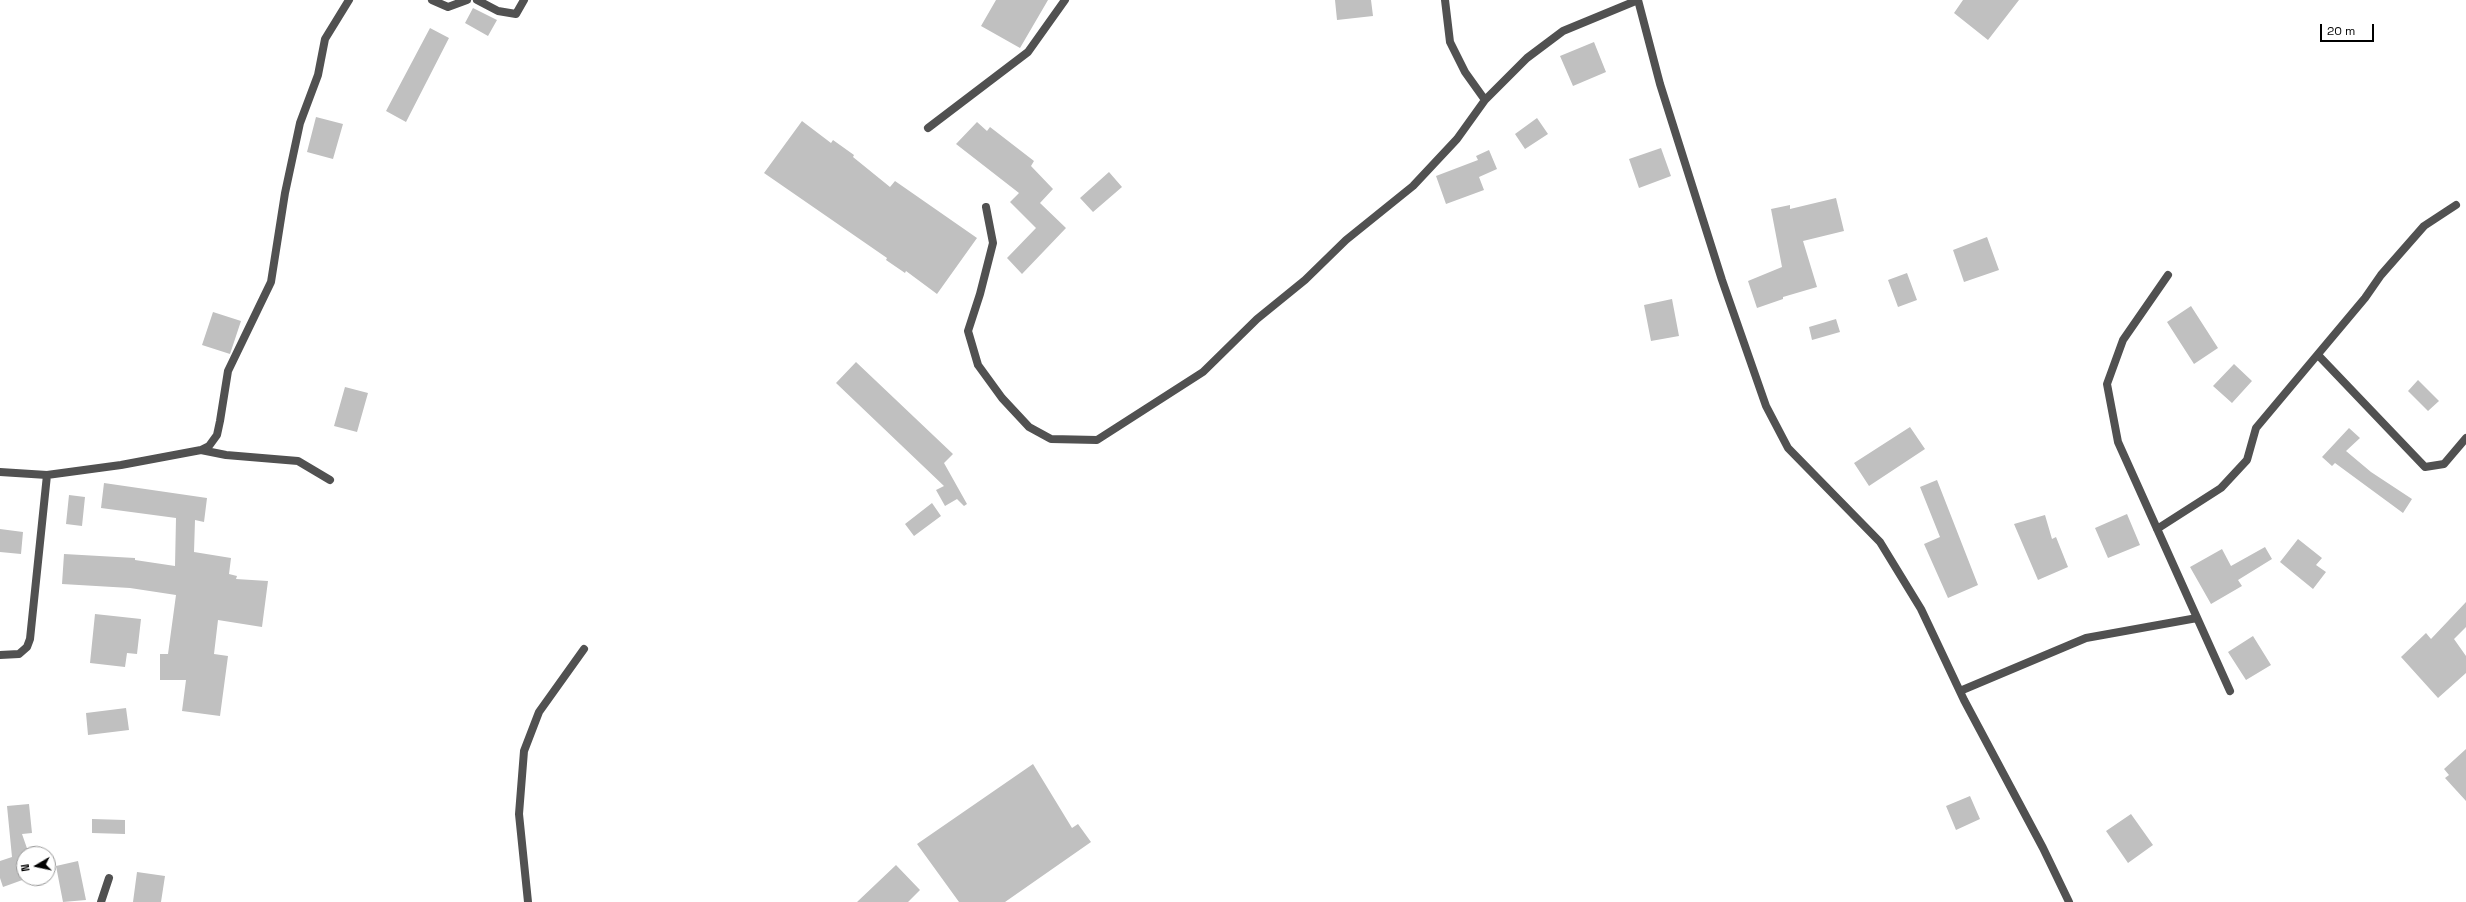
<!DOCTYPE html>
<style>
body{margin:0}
#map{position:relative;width:2466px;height:902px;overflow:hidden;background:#fff;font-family:"Space Grotesk",sans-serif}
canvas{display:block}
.north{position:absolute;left:16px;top:846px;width:40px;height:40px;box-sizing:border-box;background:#fff;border:1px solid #999;border-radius:50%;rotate:261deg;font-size:11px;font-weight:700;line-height:16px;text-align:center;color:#000}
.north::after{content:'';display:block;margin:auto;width:14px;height:18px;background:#000;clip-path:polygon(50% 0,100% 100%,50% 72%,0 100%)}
.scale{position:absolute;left:2320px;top:24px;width:54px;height:18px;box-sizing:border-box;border:2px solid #000;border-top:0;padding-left:5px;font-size:12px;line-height:14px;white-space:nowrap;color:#000;-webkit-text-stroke:3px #fff;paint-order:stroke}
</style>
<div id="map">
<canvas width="2466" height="902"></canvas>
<div class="north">N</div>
<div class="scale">20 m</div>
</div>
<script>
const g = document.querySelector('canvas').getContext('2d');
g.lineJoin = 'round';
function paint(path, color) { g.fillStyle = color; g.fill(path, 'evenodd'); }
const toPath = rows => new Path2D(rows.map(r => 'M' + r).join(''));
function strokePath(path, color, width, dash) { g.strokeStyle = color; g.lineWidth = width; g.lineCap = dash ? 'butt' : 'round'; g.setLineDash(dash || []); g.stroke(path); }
paint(toPath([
 [996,0,1048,0,1020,48,981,26],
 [1335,0,1371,0,1373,16,1337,20],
 [1963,0,2019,0,1988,40,1954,13],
 [473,8,497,20,488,36,465,23],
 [430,28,449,38,406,122,386,111],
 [1594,42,1606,72,1573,86,1560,56],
 [316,117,343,124,333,159,307,152],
 [1537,118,1548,134,1525,149,1515,134],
 [802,121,831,143,833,140,854,155,853,157,890,187,895,181,977,238,937,294,906,271,905,273,886,260,887,258,764,173],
 [977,122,987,131,990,127,1034,161,1031,166,1053,189,1040,203,1066,228,1022,274,1007,258,1036,228,1010,202,1019,193,956,144],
 [1661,148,1671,176,1639,188,1629,159],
 [1489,150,1497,169,1479,177,1484,190,1446,204,1436,176,1478,160,1476,156],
 [1109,172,1122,187,1093,212,1080,198],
 [1836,198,1844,231,1803,241,1817,287,1783,297,1783,299,1757,308,1748,281,1782,267,1771,209,1790,205,1790,209],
 [1987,237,1999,270,1964,282,1953,250],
 [1907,273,1917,300,1898,307,1888,280],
 [1672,299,1679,336,1651,341,1644,305],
 [2191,306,2218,348,2194,364,2167,322],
 [213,312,241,321,230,354,202,345],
 [1836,319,1840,332,1812,340,1809,327],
 [856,362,953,454,944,463,967,504,964,506,957,499,945,506,936,490,944,486,836,383],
 [2234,364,2252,381,2232,403,2213,386],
 [2418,380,2439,401,2428,411,2408,391],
 [345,387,368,393,357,432,334,426],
 [1910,427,1925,449,1869,486,1854,463],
 [2349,428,2360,438,2346,451,2371,472,2412,499,2403,513,2335,463,2332,466,2322,457],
 [1937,480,1978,585,1948,598,1924,544,1940,537,1920,487],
 [104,483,207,498,204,522,195,520,194,552,231,558,229,574,237,576,236,579,268,581,262,627,218,620,214,654,228,656,220,716,182,711,186,680,160,680,160,654,168,654,176,595,130,588,62,584,64,554,135,558,135,560,175,566,176,518,101,508],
 [69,495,85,497,82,526,66,524],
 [932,503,941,516,914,536,905,524],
 [2127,514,2140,545,2108,558,2095,528],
 [2045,515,2052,539,2056,537,2068,567,2038,580,2014,524],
 [0,529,23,532,21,554,0,552],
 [2298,539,2322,558,2316,565,2326,572,2313,589,2280,562],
 [2265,547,2272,559,2238,580,2242,586,2211,604,2190,567,2222,549,2231,566],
 [2466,602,2466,627,2454,639,2466,656,2466,673,2438,698,2401,657,2426,633,2431,639],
 [95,614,141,619,137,654,127,653,125,667,90,663],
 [2253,636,2271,665,2246,680,2228,652],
 [126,708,129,730,88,735,86,713],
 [2466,749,2466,801,2445,778,2449,775,2444,769],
 [1033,764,1072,828,1078,824,1091,842,1005,902,959,902,917,844],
 [1970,796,1980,819,1956,830,1946,806],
 [29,804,32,833,22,834,29,854,24,854,24,878,28,878,3,887,0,878,0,861,12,857,7,806],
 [2131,814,2153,845,2128,863,2106,831],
 [92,819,125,820,125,834,92,833],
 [78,861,86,900,63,902,56,866],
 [896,865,920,890,908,902,857,902],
 [137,872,165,876,161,902,133,902]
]), '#c0c0c0');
strokePath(toPath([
 [432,0,448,7,467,0],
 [477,0,498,11,516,14,524,0],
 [1445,0,1450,42,1465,72,1485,100,1527,58,1563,31,1638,0],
 [1638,0,1660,84,1722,280,1766,406,1788,448,1880,542,1921,609,1964,700,2043,848,2069,902],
 [928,128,1028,52,1065,0],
 [986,207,993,243,980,294,968,331,978,365,1002,398,1029,427,1051,439,1097,440,1203,372,1257,319,1305,280,1346,240,1413,186,1457,139,1485,100],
 [2168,275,2123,340,2107,384,2118,442,2230,691],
 [2318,355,2425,467,2444,464,2466,438],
 [201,450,226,455,298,461,330,480],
 [0,472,47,475,121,465,201,450,209,446,217,435,220,421,228,371,271,282,285,193,300,123,318,75,325,39,349,0],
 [2157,529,2221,488,2247,460,2256,428,2365,298,2381,275,2424,226,2456,205],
 [0,655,19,654,27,647,30,639,47,475],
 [1960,691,2086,638,2197,618],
 [101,902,109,878],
 [528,902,519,814,524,751,539,712,584,649]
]), '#515151', 8);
</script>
